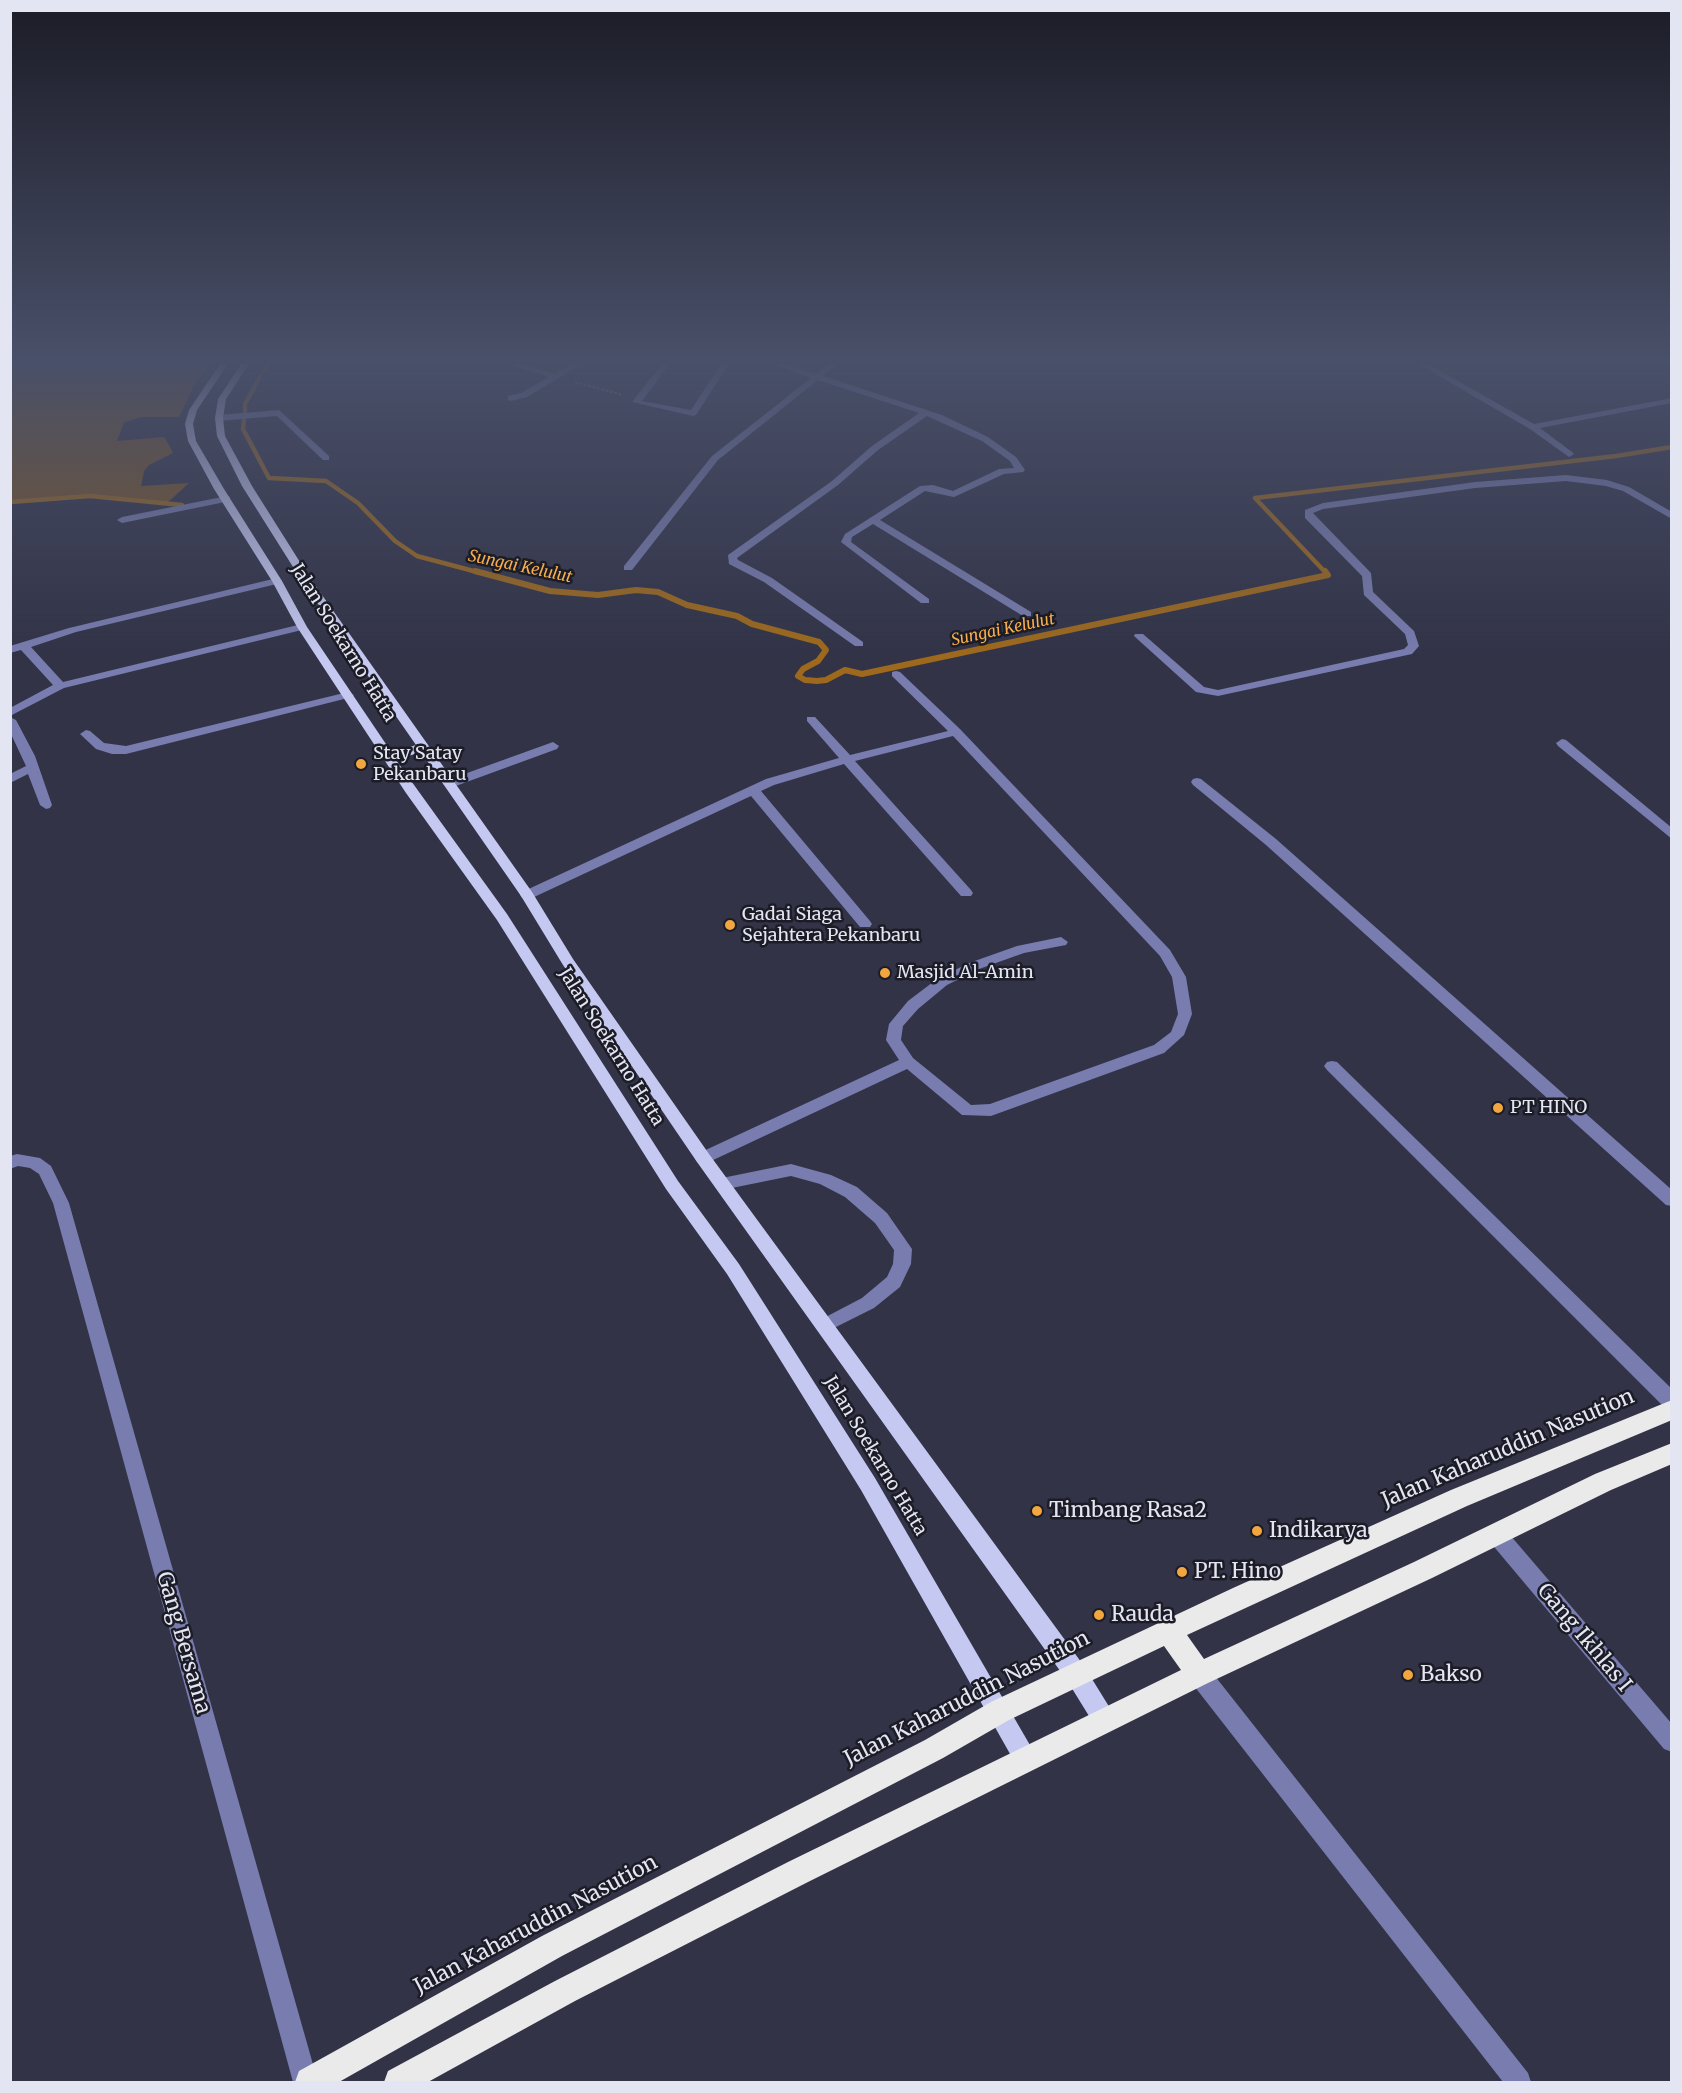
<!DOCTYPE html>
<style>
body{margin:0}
#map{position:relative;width:1682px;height:2093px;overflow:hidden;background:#323347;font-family:Merriweather,serif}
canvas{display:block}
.frame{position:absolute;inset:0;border:12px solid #e4e5f2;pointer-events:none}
</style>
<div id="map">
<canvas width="1682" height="2093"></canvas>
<div class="frame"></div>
</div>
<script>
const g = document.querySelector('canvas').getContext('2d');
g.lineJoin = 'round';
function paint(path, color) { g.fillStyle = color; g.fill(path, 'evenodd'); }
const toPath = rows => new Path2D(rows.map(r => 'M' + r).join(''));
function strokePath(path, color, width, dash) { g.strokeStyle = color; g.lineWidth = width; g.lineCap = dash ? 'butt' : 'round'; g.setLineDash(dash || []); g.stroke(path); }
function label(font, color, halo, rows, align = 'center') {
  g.font = font + ' Merriweather,serif'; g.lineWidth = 5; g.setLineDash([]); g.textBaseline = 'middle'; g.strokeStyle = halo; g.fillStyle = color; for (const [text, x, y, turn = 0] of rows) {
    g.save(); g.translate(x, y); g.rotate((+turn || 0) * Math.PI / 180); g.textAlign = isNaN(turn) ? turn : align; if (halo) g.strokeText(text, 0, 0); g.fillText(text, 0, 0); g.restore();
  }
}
paint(toPath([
 [11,364,211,364,195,384,179,417,142,417,124,422,117,441,164,437,170,447,173,453,149,465,144,471,141,486,189,483,166,504,90,496,11,502]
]), '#7c5624');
strokePath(toPath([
 [264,371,268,364],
 [245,411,245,404,260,377],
 [244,420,243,429,269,478,326,481,358,503,395,541,417,556,481,573],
 [10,502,90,496,182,505],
 [1326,573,1255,498,1616,456,1672,447]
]), '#9e691c', 4.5);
strokePath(toPath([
 [475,571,550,591,598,595,636,590,658,592,687,605,737,616,752,624,819,642,826,650,818,661,803,669,798,676,805,680,817,681,826,680,845,670,862,674,1328,575,1325,571]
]), '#9e691c', 6);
strokePath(toPath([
 [575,382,623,395]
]), '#767789', 2, [3, 1.5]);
paint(toPath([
 [507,364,521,364,555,374,572,364,582,364,527,397,511,401,508,400,508,396,521,393,549,377,507,364],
 [662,364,670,364,642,401,691,410,721,364,729,364,696,415,693,416,632,402,662,364],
 [773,364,786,364,815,374,828,364,837,364,823,376,942,415,988,437,1016,457,1025,470,1023,472,1004,474,954,497,925,491,880,520,1031,612,1031,616,1023,616,873,524,852,537,851,542,929,599,929,603,921,603,841,542,845,534,920,486,933,485,953,491,999,469,1014,468,1010,461,982,441,927,416,878,450,838,485,737,558,738,560,772,578,863,642,863,646,855,646,764,582,729,564,728,555,832,481,872,446,919,413,818,380,718,460,632,570,624,570,624,566,712,456,811,378,773,364],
 [1418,364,1428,364,1534,424,1672,398,1672,403,1540,428,1572,452,1574,454,1569,457,1530,429,1418,364],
 [279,410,329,456,329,460,323,460,277,416,219,421,215,418,219,415,279,410],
 [1566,475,1607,480,1629,487,1672,512,1672,519,1623,491,1606,486,1566,481,1475,488,1323,509,1313,513,1371,573,1373,592,1414,631,1419,646,1412,654,1218,696,1196,692,1134,636,1135,634,1143,634,1204,687,1218,690,1404,649,1408,645,1405,634,1364,595,1362,576,1305,518,1305,510,1323,503,1475,482,1566,475],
 [227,496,230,497,230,501,122,523,117,520,122,517,227,496],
 [277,578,282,581,281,583,76,632,31,647,63,682,302,624,306,625,306,629,64,688,10,716,10,708,53,685,21,650,10,653,10,646,69,628,277,578],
 [896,671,900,672,960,729,1170,950,1186,977,1192,1014,1184,1035,1164,1053,991,1116,962,1115,907,1069,709,1162,697,1162,695,1158,697,1154,899,1060,886,1040,889,1024,908,1001,937,979,969,963,1017,946,1061,937,1068,942,1066,945,1024,953,979,969,947,985,918,1009,903,1026,901,1040,913,1058,971,1105,990,1104,1154,1045,1171,1032,1178,1014,1172,977,1160,956,953,736,855,761,971,890,973,893,971,896,961,896,844,764,774,785,761,791,870,921,872,924,870,927,860,927,751,796,532,898,522,898,520,895,522,892,766,779,839,758,807,721,807,717,815,717,850,755,948,731,892,676,892,672,896,671],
 [348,692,354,695,352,697,126,754,112,754,96,749,80,734,86,730,90,731,104,743,126,746,348,692],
 [10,717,16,720,35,756,52,805,50,808,46,809,40,805,28,774,10,783,10,774,26,766,10,732,10,717],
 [1562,739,1566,740,1672,828,1672,839,1558,746,1556,743,1562,739],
 [553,742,559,746,557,749,453,787,449,788,443,784,445,781,553,742],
 [1197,778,1201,779,1276,839,1672,1190,1672,1206,1666,1205,1266,845,1193,785,1191,782,1193,779,1197,778],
 [1332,1061,1337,1062,1672,1389,1672,1410,1665,1408,1327,1070,1324,1066,1327,1062,1332,1061],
 [17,1154,40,1158,51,1166,69,1203,318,2082,293,2082,53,1203,39,1174,30,1168,18,1166,10,1169,10,1156,17,1154],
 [791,1164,831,1175,857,1187,887,1213,912,1249,911,1264,900,1287,874,1308,824,1333,818,1331,815,1326,818,1321,862,1298,887,1277,893,1264,894,1250,875,1223,845,1197,820,1184,791,1176,722,1190,716,1188,714,1184,716,1180,722,1178,791,1164],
 [1497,1526,1504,1528,1672,1724,1672,1752,1664,1749,1490,1542,1487,1535,1490,1528,1497,1526],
 [1199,1663,1207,1666,1528,2073,1531,2082,1503,2082,1191,1682,1188,1674,1191,1666,1199,1663]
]), '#787cae');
paint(toPath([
 [220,364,228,364,197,410,193,424,196,441,224,489,282,581,307,627,392,753,416,745,300,578,242,486,217,436,215,418,218,399,241,364,249,364,226,399,223,418,225,436,252,486,310,578,532,892,573,959,709,1154,1084,1666,1113,1713,1116,1721,1113,1729,1105,1732,1097,1729,1068,1682,697,1162,563,965,521,896,421,752,396,760,507,914,678,1181,739,1264,875,1478,1034,1752,1037,1760,1034,1768,1026,1771,1018,1768,861,1490,727,1274,666,1189,497,920,406,793,297,627,272,581,214,489,188,441,185,424,189,410,220,364]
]), '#c5c9f2');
paint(toPath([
 [1672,1400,1672,1420,1467,1506,1187,1635,1204,1659,1414,1562,1595,1474,1672,1443,1672,1464,1611,1490,1432,1578,1208,1683,808,1882,575,2001,428,2082,384,2082,388,2071,555,1981,788,1862,1181,1670,1164,1646,1009,1720,943,1758,562,1956,339,2082,295,2082,299,2071,542,1936,925,1740,991,1702,1233,1588,1451,1490,1672,1400]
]), '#eaeaea');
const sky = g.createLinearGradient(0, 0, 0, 657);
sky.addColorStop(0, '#1c1c27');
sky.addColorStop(0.55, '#495069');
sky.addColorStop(1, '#49506900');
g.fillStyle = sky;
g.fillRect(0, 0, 1682, 657);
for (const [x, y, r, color] of [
 [361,764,6,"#f1a63f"],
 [730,925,6,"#f1a63f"],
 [885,973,6,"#f1a63f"],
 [1498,1108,6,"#f1a63f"],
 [1037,1511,6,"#f1a63f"],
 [1257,1531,6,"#f1a63f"],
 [1182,1572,6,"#f1a63f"],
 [1099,1615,6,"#f1a63f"],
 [1408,1675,6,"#f1a63f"]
]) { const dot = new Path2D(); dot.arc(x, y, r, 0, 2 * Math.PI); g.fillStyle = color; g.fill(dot); strokePath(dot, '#1b1c25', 2); }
label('italic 16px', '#f8ae4d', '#1b1c25', [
 ["Sungai Kelulut",520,567,12],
 ["Sungai Kelulut",1003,630,-12]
]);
label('18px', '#e4e5f2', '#1b1c25', [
 ["Jalan Soekarno Hatta",343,643,58],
 ["Jalan Soekarno Hatta",611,1047,58],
 ["Jalan Soekarno Hatta",875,1456,59]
]);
label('18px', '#e4e5f2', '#1b1c25', [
 ["Stay Satay",373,754],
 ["Pekanbaru",373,775],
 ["Gadai Siaga",742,915],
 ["Sejahtera Pekanbaru",742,936],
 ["Masjid Al-Amin",897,973],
 ["PT HINO",1510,1108]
], 'left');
label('21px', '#e4e5f2', '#1b1c25', [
 ["Jalan Kaharuddin Nasution",1508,1449,-23],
 ["Gang Ikhlas I",1584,1638,50],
 ["Gang Bersama",183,1643,74],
 ["Jalan Kaharuddin Nasution",967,1699,-27],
 ["Jalan Kaharuddin Nasution",536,1925,-28]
]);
label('21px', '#e4e5f2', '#1b1c25', [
 ["Timbang Rasa2",1049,1511],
 ["Indikarya",1269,1531],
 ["PT. Hino",1194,1572],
 ["Rauda",1111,1615],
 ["Bakso",1420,1675]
], 'left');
</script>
